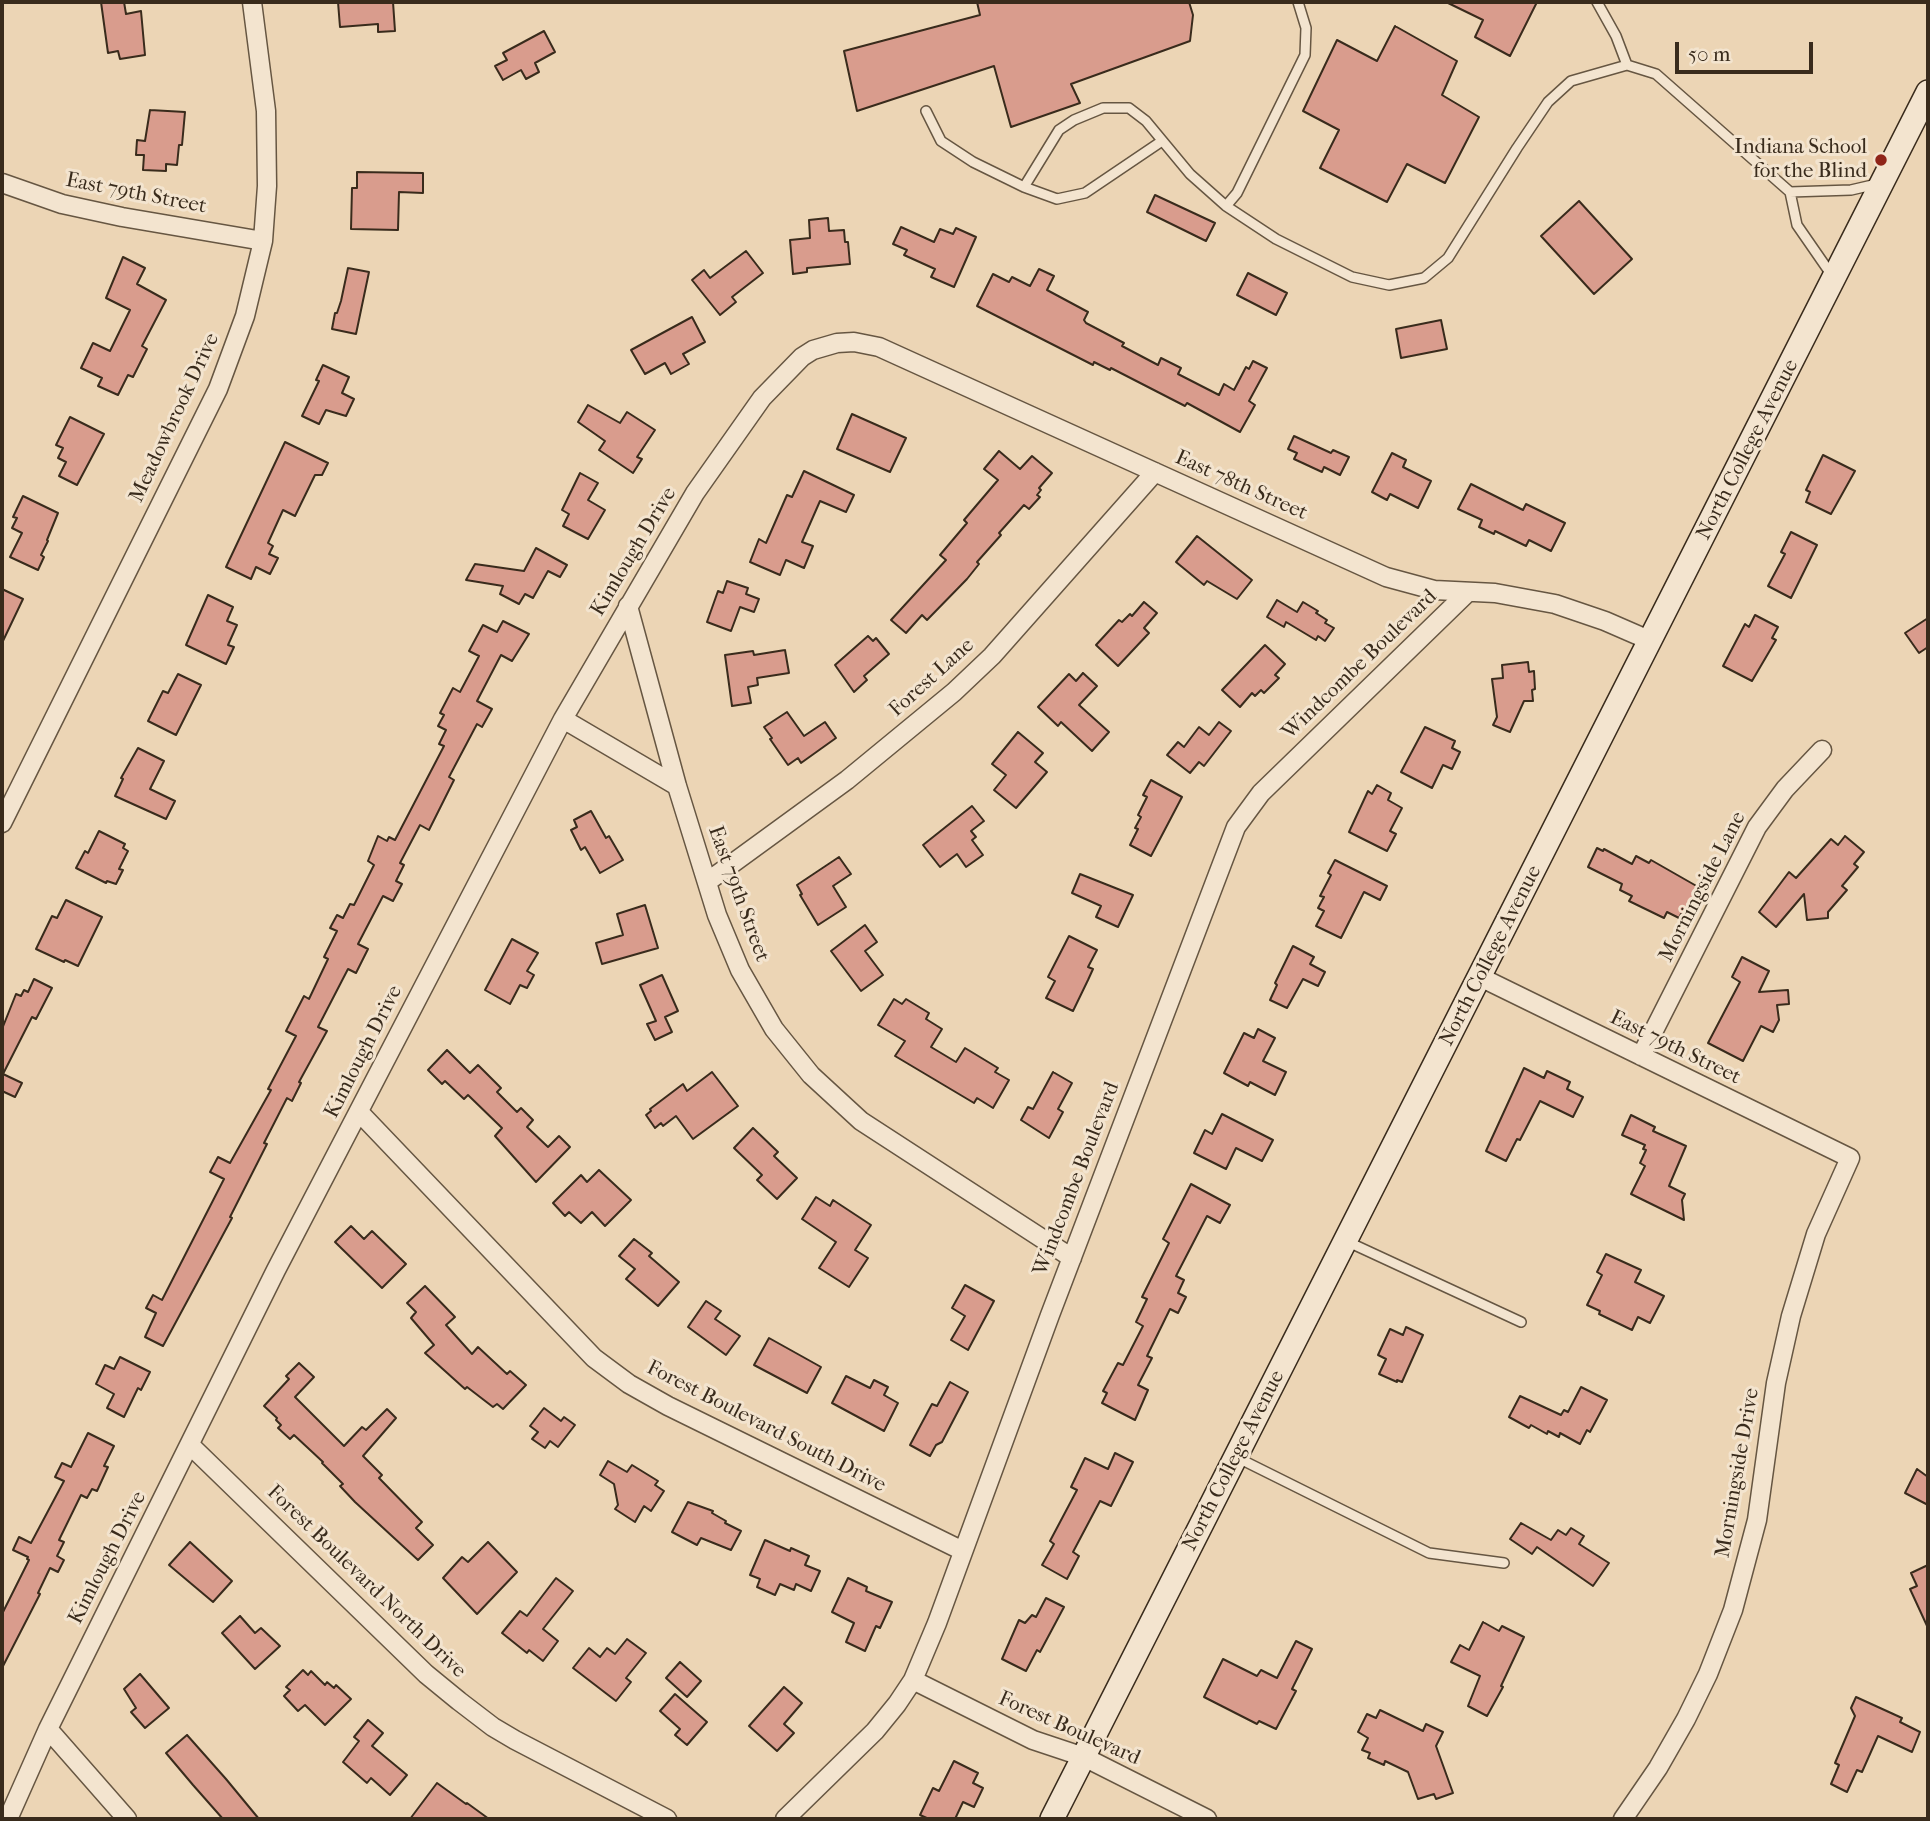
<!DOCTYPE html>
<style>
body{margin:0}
#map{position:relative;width:1930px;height:1821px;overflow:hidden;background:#ecd5b5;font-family:"IM FELL French Canon",serif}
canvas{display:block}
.frame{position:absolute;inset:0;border:4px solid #392b1c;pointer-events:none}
.scale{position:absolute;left:1675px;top:42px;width:138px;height:32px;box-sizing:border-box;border:4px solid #392b1c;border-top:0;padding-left:9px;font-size:21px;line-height:24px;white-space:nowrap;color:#392b1c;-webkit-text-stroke:5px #f3e4cf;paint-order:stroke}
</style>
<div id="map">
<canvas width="1930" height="1821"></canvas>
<div class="frame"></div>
<div class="scale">50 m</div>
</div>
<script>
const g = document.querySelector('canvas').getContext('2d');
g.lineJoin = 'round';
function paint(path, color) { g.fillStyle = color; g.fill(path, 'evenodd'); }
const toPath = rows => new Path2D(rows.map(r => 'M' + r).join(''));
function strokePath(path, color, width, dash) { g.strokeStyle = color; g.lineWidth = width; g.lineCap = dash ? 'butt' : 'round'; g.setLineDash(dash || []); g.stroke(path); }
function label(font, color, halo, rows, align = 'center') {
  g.font = font + ' "IM FELL French Canon",serif'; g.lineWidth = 6; g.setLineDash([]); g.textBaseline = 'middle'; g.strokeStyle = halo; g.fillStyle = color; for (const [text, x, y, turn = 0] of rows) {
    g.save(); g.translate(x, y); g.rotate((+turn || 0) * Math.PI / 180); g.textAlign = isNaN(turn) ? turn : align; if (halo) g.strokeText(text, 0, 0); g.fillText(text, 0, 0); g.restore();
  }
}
const building = toPath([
 [101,2,124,2,126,14,141,11,145,55,120,59,118,51,108,53,101,2],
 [338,2,393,2,395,31,378,32,378,24,340,27,338,2],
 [977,2,1189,2,1193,15,1190,41,1071,84,1080,103,1011,127,994,66,857,111,844,51,980,15,977,2],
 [1446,2,1537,2,1510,56,1475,37,1483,20,1446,2],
 [1395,26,1457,61,1442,95,1479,117,1445,183,1407,164,1387,202,1320,168,1339,130,1303,111,1337,40,1377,61,1395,26],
 [544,31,555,52,535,63,539,72,526,79,521,70,503,80,495,66,507,60,503,53,544,31],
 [150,110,185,112,182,145,179,145,177,165,166,164,166,171,143,170,144,155,136,155,137,140,145,141,150,110],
 [357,172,423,173,423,193,399,192,398,230,351,229,352,188,357,188,357,172],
 [1155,195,1215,223,1206,241,1147,212,1155,195],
 [1579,201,1632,259,1594,294,1541,236,1579,201],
 [828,218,829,231,844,230,845,242,848,242,850,264,807,268,807,272,793,274,790,240,810,238,809,220,828,218],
 [901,227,934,242,940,229,953,234,956,228,976,237,954,287,931,277,935,269,904,255,907,250,893,244,901,227],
 [746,251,763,273,732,297,736,302,720,315,692,280,704,270,710,278,746,251],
 [123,257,145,268,137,284,166,300,142,346,147,349,133,377,128,375,118,395,98,386,102,378,81,368,93,343,110,351,130,310,106,298,123,257],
 [348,268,369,272,356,334,332,329,335,313,337,313,341,301,348,268],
 [1039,269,1054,276,1047,290,1088,312,1084,320,1086,323,1124,343,1122,346,1158,365,1161,358,1181,368,1178,374,1219,395,1224,384,1234,390,1246,367,1249,369,1253,361,1267,368,1249,401,1255,405,1240,432,1187,403,1185,406,1111,368,1110,370,1094,362,1093,365,977,306,993,274,1009,282,1012,277,1030,286,1039,269],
 [1248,273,1287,293,1276,315,1237,295,1248,273],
 [692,317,705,342,683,354,689,364,671,374,665,363,645,374,631,350,692,317],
 [1441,320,1447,349,1401,358,1396,329,1441,320],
 [323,365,349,377,342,393,354,399,346,416,326,410,319,424,302,416,319,381,316,380,323,365],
 [588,405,620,423,627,412,655,430,637,457,642,459,633,473,599,450,605,441,578,422,588,405],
 [852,414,906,438,890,472,837,449,852,414],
 [70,417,104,434,77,485,59,476,66,462,58,458,63,448,56,445,70,417],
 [1294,436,1331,453,1333,450,1349,457,1340,475,1324,467,1322,472,1294,459,1297,453,1288,449,1294,436],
 [285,442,328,463,322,475,315,475,295,516,283,510,268,543,273,546,269,554,278,558,270,574,256,567,251,579,226,567,285,442],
 [999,451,1020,469,1032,456,1052,473,1039,488,1041,490,1037,495,1040,497,1029,509,1024,505,999,533,1001,535,977,562,979,564,967,579,927,620,922,615,906,633,891,620,946,560,940,555,967,523,964,520,998,480,984,469,999,451],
 [1392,453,1406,460,1403,467,1431,481,1418,508,1390,494,1387,500,1372,492,1392,453],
 [1823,455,1855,471,1831,514,1806,502,1810,492,1806,490,1823,455],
 [804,471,854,495,846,512,820,501,802,542,813,546,804,568,786,560,780,575,750,562,759,539,766,543,787,495,792,497,804,471],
 [580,473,598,483,588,500,605,510,588,539,563,526,569,514,562,510,580,473],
 [1471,484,1523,510,1526,504,1565,523,1551,551,1529,540,1526,546,1495,531,1494,534,1479,527,1482,520,1458,509,1471,484],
 [23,496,58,513,47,540,48,541,41,555,44,557,38,570,10,557,22,533,12,528,17,518,13,517,23,496],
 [1791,532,1817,545,1791,598,1768,586,1785,554,1781,552,1791,532],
 [1197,536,1252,580,1237,599,1207,581,1204,585,1176,562,1197,536],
 [536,548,567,565,560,577,548,571,533,598,525,594,519,604,500,594,503,586,466,580,475,564,524,571,536,548],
 [727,581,748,588,746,594,759,599,754,612,740,607,731,631,707,622,718,591,723,593,727,581],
 [2,589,23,599,2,643,2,589],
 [208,595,233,607,227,621,237,625,228,645,234,647,226,664,186,645,208,595],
 [1277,600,1297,612,1303,602,1318,611,1316,613,1327,620,1325,623,1334,628,1325,641,1318,636,1316,640,1286,622,1284,627,1267,617,1277,600],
 [1144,602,1157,613,1144,628,1149,633,1118,666,1096,645,1119,620,1122,622,1130,614,1132,616,1144,602],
 [1755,615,1778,627,1772,638,1776,640,1752,681,1723,666,1745,624,1749,627,1755,615],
 [1928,618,1928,647,1919,653,1905,633,1928,618],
 [503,621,529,634,512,661,501,655,477,701,492,709,482,727,477,724,449,777,454,780,429,830,420,825,400,863,404,865,396,881,402,884,393,901,383,896,358,944,368,949,356,973,348,969,318,1027,327,1031,299,1082,301,1083,292,1101,287,1098,264,1143,267,1144,230,1217,232,1218,163,1346,145,1337,156,1313,146,1308,153,1295,162,1300,224,1179,210,1172,218,1157,230,1163,271,1090,268,1089,296,1036,286,1031,304,996,309,999,328,959,324,957,337,931,330,928,337,915,343,918,350,904,354,905,374,865,368,861,378,836,387,841,389,837,395,840,444,746,439,744,446,730,438,726,444,715,440,713,453,688,460,692,479,656,469,651,483,625,497,632,503,621],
 [868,636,873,641,876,638,889,654,864,676,867,680,854,692,835,665,868,636],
 [1265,645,1285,664,1275,675,1279,678,1264,693,1261,690,1255,696,1252,693,1240,707,1222,690,1265,645],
 [785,650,789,673,757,678,758,685,748,687,751,703,732,706,725,655,753,651,754,655,785,650],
 [1528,662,1529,672,1534,671,1535,689,1532,690,1533,701,1524,701,1510,732,1493,725,1497,717,1492,679,1503,678,1502,665,1528,662],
 [1083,673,1097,686,1079,705,1109,732,1092,751,1061,722,1058,726,1038,707,1069,674,1076,681,1083,673],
 [178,674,201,685,176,735,148,721,163,691,168,693,178,674],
 [787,712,804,736,825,722,836,738,801,763,798,758,788,765,770,739,772,738,764,727,787,712],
 [1219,722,1231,731,1204,766,1199,762,1190,773,1167,755,1178,742,1184,747,1199,727,1209,735,1219,722],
 [1425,727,1455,741,1452,748,1460,752,1452,769,1443,765,1432,788,1401,772,1425,727],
 [1018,732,1043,753,1035,762,1047,772,1016,808,994,790,1006,775,992,764,1018,732],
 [138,748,164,761,150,789,175,801,166,819,115,796,123,779,121,778,138,748],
 [1151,780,1182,797,1151,856,1130,845,1138,829,1135,828,1141,817,1138,815,1147,797,1143,795,1151,780],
 [1377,785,1391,793,1388,800,1402,808,1390,831,1396,834,1387,851,1349,832,1368,791,1372,794,1377,785],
 [972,806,984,821,971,831,976,837,972,840,983,855,966,867,957,854,940,867,923,845,972,806],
 [591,811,606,838,609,836,623,860,600,873,585,847,581,850,571,830,577,827,574,820,591,811],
 [99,831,125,844,123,848,128,851,119,869,123,870,116,884,107,881,106,883,76,868,85,851,88,853,99,831],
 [1845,836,1864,852,1854,864,1858,867,1842,886,1847,890,1828,912,1828,918,1807,920,1804,894,1776,927,1759,912,1789,872,1796,878,1831,839,1838,845,1845,836],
 [1597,848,1603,851,1604,849,1632,864,1636,856,1649,863,1651,860,1700,888,1686,917,1681,914,1679,918,1667,912,1664,918,1629,901,1632,896,1620,890,1622,884,1588,867,1597,848],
 [839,857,851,874,833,886,846,907,818,925,800,895,802,894,797,885,839,857],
 [1335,860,1387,886,1380,900,1364,892,1341,938,1316,926,1324,911,1318,908,1324,897,1320,896,1331,875,1328,873,1335,860],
 [1080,874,1133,895,1118,927,1096,917,1101,906,1072,893,1080,874],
 [66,900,102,917,78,966,65,960,64,962,36,949,52,916,57,918,66,900],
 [645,905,658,948,602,964,596,943,623,935,617,914,645,905],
 [865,925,877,942,865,951,883,975,861,991,831,951,865,925],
 [1069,936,1097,950,1088,967,1093,969,1088,980,1073,1011,1046,998,1055,981,1048,977,1069,936],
 [512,939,538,953,527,971,534,975,527,988,520,985,510,1004,485,990,512,939],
 [1293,946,1314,957,1310,964,1325,972,1318,986,1303,979,1287,1008,1270,1000,1277,985,1275,983,1293,946],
 [1742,957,1769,971,1759,992,1788,990,1789,1004,1777,1005,1779,1020,1773,1032,1761,1026,1743,1061,1708,1043,1740,982,1732,977,1742,957],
 [662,975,678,1011,665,1017,672,1032,655,1040,647,1024,656,1021,640,985,662,975],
 [34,979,52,988,36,1019,32,1017,3,1074,22,1083,15,1097,2,1091,2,1029,16,994,21,996,24,990,28,992,34,979],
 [894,999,902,1004,906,999,929,1013,926,1019,942,1029,931,1047,956,1062,965,1048,998,1068,995,1072,1009,1080,993,1108,977,1098,974,1103,895,1056,905,1041,878,1025,894,999],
 [1258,1029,1275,1038,1263,1061,1286,1072,1275,1095,1250,1082,1248,1086,1224,1073,1244,1033,1254,1038,1258,1029],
 [447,1050,470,1073,478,1065,501,1088,497,1092,517,1112,521,1108,533,1120,527,1127,548,1147,559,1136,570,1147,536,1182,495,1136,502,1128,468,1095,464,1099,445,1081,442,1084,428,1070,447,1050],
 [1524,1068,1544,1078,1547,1071,1570,1082,1567,1089,1583,1097,1573,1117,1540,1101,1520,1140,1517,1139,1506,1161,1486,1151,1524,1068],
 [712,1072,738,1106,693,1139,676,1116,663,1126,661,1123,655,1128,646,1115,651,1111,650,1109,683,1084,687,1091,712,1072],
 [1053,1072,1072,1083,1058,1109,1063,1112,1049,1138,1021,1120,1028,1107,1033,1109,1053,1072],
 [1222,1114,1273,1140,1262,1161,1236,1148,1226,1169,1194,1153,1205,1130,1212,1134,1222,1114],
 [1631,1115,1655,1127,1653,1131,1686,1146,1669,1186,1685,1194,1682,1200,1684,1220,1631,1194,1645,1166,1640,1163,1646,1150,1643,1149,1645,1145,1622,1135,1631,1115],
 [753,1128,778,1152,774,1156,797,1178,777,1199,757,1180,762,1175,734,1148,753,1128],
 [599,1170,631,1200,605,1226,592,1212,581,1223,569,1212,565,1216,553,1203,581,1175,587,1182,599,1170],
 [1191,1184,1230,1205,1220,1223,1207,1216,1176,1276,1184,1280,1178,1293,1186,1297,1178,1313,1170,1309,1147,1356,1152,1358,1138,1385,1148,1390,1135,1420,1102,1403,1107,1393,1103,1391,1118,1363,1123,1365,1143,1326,1136,1322,1147,1299,1142,1297,1169,1243,1163,1239,1191,1184],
 [816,1197,830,1206,833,1200,871,1225,855,1250,868,1258,849,1287,819,1268,836,1242,802,1219,816,1197],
 [351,1226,364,1239,372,1231,406,1264,382,1288,335,1242,351,1226],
 [634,1239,652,1253,649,1256,679,1282,658,1306,626,1279,635,1269,619,1256,634,1239],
 [1606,1254,1641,1270,1635,1282,1664,1296,1650,1323,1638,1317,1632,1330,1599,1314,1600,1311,1587,1305,1602,1275,1597,1272,1606,1254],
 [965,1285,994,1301,968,1350,951,1340,965,1316,952,1308,965,1285],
 [425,1286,455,1317,446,1325,472,1354,478,1347,507,1374,510,1371,526,1385,503,1409,497,1404,493,1407,467,1387,465,1389,425,1353,434,1345,411,1318,416,1312,407,1303,425,1286],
 [706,1301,721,1311,715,1319,740,1336,726,1355,688,1327,706,1301],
 [1406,1327,1423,1335,1402,1382,1397,1380,1397,1382,1379,1374,1386,1359,1378,1355,1390,1329,1403,1335,1406,1327],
 [769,1338,821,1367,807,1393,754,1365,769,1338],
 [120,1357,150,1372,141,1390,138,1388,124,1417,107,1408,114,1394,96,1384,105,1365,114,1369,120,1357],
 [299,1363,314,1377,295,1397,344,1446,362,1427,366,1430,387,1409,396,1418,363,1456,382,1475,379,1478,422,1522,416,1528,433,1545,418,1560,355,1502,340,1486,343,1484,322,1463,323,1462,294,1435,290,1439,278,1428,281,1425,276,1420,277,1418,264,1406,289,1379,286,1376,299,1363],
 [846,1376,870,1388,874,1380,888,1387,884,1395,898,1403,884,1431,832,1403,846,1376],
 [950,1382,968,1392,942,1442,936,1445,930,1456,910,1445,932,1404,937,1406,950,1382],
 [1581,1387,1607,1400,1590,1432,1587,1430,1580,1444,1560,1433,1559,1437,1548,1431,1547,1434,1531,1425,1529,1428,1509,1417,1520,1396,1561,1415,1564,1410,1568,1412,1581,1387],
 [544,1408,561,1421,564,1417,575,1425,558,1447,550,1441,545,1448,532,1439,538,1432,530,1426,544,1408],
 [88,1433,114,1446,104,1466,108,1467,97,1491,92,1489,87,1498,81,1495,59,1540,64,1542,57,1556,64,1560,58,1572,50,1568,38,1593,40,1594,2,1668,2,1614,29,1560,27,1559,28,1557,13,1550,19,1537,31,1543,64,1481,55,1477,62,1463,71,1467,88,1433],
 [1115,1453,1133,1462,1111,1506,1100,1501,1073,1552,1079,1556,1067,1579,1042,1565,1054,1544,1050,1541,1077,1490,1071,1487,1085,1458,1108,1469,1115,1453],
 [608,1461,627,1472,632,1465,658,1481,655,1485,664,1491,651,1511,644,1506,635,1522,615,1509,618,1505,614,1484,600,1475,608,1461],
 [1917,1469,1928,1477,1928,1505,1905,1493,1917,1469],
 [688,1502,713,1511,712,1513,726,1521,725,1523,741,1531,731,1550,701,1538,697,1545,672,1532,688,1502],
 [1521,1523,1551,1540,1558,1530,1566,1535,1571,1528,1584,1536,1579,1544,1609,1563,1593,1586,1537,1547,1532,1554,1510,1539,1521,1523],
 [765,1540,790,1551,791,1548,809,1556,805,1565,820,1571,811,1591,796,1584,794,1590,780,1584,775,1595,757,1587,760,1579,750,1575,765,1540],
 [190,1542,232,1581,213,1602,169,1565,190,1542],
 [488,1542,517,1572,477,1614,443,1578,462,1557,468,1562,488,1542],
 [1928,1565,1928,1628,1910,1589,1917,1586,1911,1573,1928,1565],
 [556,1578,573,1591,543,1629,558,1641,543,1661,529,1650,527,1653,502,1633,520,1611,527,1616,556,1578],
 [848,1578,867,1587,866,1591,892,1602,880,1628,876,1626,865,1651,846,1642,854,1623,832,1612,848,1578],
 [1046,1598,1064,1607,1040,1652,1037,1650,1026,1671,1002,1659,1019,1620,1025,1623,1032,1615,1036,1617,1046,1598],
 [240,1616,255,1633,261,1628,280,1646,255,1669,222,1633,240,1616],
 [1483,1622,1499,1631,1502,1626,1524,1637,1501,1686,1503,1687,1487,1716,1468,1706,1480,1676,1451,1662,1460,1645,1469,1650,1483,1622],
 [627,1639,646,1653,626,1678,631,1682,616,1701,573,1668,589,1648,600,1657,607,1648,615,1654,627,1639],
 [1296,1641,1312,1649,1292,1689,1296,1691,1276,1729,1259,1721,1257,1724,1204,1697,1223,1659,1257,1676,1261,1670,1277,1678,1296,1641],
 [680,1662,701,1681,687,1697,666,1678,680,1662],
 [303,1670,308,1675,311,1671,325,1685,327,1682,334,1688,336,1685,351,1699,325,1725,305,1705,298,1711,284,1696,290,1690,286,1687,303,1670],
 [140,1674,169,1708,145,1728,131,1712,136,1708,124,1689,140,1674],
 [784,1687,802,1703,784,1724,794,1733,777,1751,749,1726,784,1687],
 [675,1694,707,1722,687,1745,675,1735,680,1729,660,1711,675,1694],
 [1856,1697,1902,1718,1900,1722,1920,1732,1912,1752,1878,1736,1862,1772,1857,1770,1847,1792,1831,1784,1839,1765,1835,1763,1855,1716,1851,1708,1856,1697],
 [1380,1710,1423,1731,1426,1724,1443,1732,1436,1746,1453,1793,1436,1799,1434,1794,1418,1799,1408,1772,1385,1761,1384,1765,1368,1758,1370,1753,1362,1750,1368,1738,1358,1732,1367,1714,1376,1718,1380,1710],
 [368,1720,383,1733,372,1746,407,1775,390,1795,371,1778,367,1783,343,1762,359,1741,354,1737,368,1720],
 [187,1735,226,1779,259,1819,223,1819,193,1785,166,1753,187,1735],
 [954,1761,978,1773,973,1783,983,1788,974,1807,963,1802,955,1819,929,1819,920,1815,933,1788,939,1791,954,1761],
 [437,1783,466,1804,467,1803,489,1819,410,1819,437,1783]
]);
paint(building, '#d99c8d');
strokePath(building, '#392b1c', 2);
const lane = toPath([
 [1597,2,1616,36,1627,65],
 [926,111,941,141,973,162,1024,187,1057,199,1085,193,1162,141],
 [1024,187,1059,130,1074,120,1103,108,1129,108,1146,121,1190,174,1226,206,1276,239,1352,277,1389,285,1424,278,1448,258,1517,148,1548,102,1571,81,1627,65,1656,74,1790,192,1797,225,1833,277],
 [1790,192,1851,190,1877,184],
 [1226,206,1237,193,1305,55,1306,28,1298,2],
 [1346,1241,1521,1322],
 [1238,1458,1429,1553,1504,1563]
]);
const street = toPath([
 [2,183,62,204,122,217,263,241],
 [628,606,677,786,717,915,740,970,774,1029,811,1075,861,1121,1072,1258],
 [563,719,677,786],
 [2,823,218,389,245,316,263,241,267,186,266,111,252,2],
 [707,882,847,780,954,692,992,656,1155,472],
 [1480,977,1850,1158,1816,1234,1791,1316,1776,1383,1757,1520,1733,1610,1708,1674,1686,1719,1658,1768,1623,1819],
 [1641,1056,1757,827,1785,789,1822,750],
 [359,1112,594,1358,629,1384,668,1406,963,1551],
 [190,1445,426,1674,459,1701,493,1727,515,1740,667,1819],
 [913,1680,1033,1740,1084,1757,1207,1819],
 [48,1729,127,1819],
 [8,1819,48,1729,276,1270,563,719,695,493,762,398,802,357,813,350,837,343,854,342,879,347,1386,577,1434,590,1495,593,1555,604,1605,621,1651,641],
 [785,1819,875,1731,897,1704,913,1680,937,1623,1050,1315,1236,827,1261,793,1468,592]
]);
const secondary = toPath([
 [1052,1819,1928,92]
]);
strokePath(lane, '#665642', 12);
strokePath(street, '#665642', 21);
strokePath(secondary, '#392b1c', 26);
strokePath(lane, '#f3e4cf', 9);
strokePath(street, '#f3e4cf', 18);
strokePath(secondary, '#f3e4cf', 23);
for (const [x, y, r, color] of [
 [1881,160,7,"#8f2418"]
]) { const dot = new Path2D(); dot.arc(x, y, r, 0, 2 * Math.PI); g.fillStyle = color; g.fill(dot); strokePath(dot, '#f3e4cf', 2.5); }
label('21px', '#392b1c', '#f3e4cf', [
 ["Indiana School",1867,148],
 ["for the Blind",1867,172]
], 'right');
label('21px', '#392b1c', '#f3e4cf', [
 ["East 79th Street",136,194,11],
 ["Meadowbrook Drive",175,418,-65],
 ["North College Avenue",1748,450,-63],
 ["East 78th Street",1241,486,24],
 ["Kimlough Drive",634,552,-59],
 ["Windcombe Boulevard",1360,665,-44],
 ["Forest Lane",932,678,-42],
 ["Morningside Lane",1703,887,-63],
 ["East 79th Street",738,894,70],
 ["North College Avenue",1491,956,-63],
 ["East 79th Street",1675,1048,26],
 ["Kimlough Drive",364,1052,-63],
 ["Windcombe Boulevard",1077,1179,-69],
 ["Forest Boulevard South Drive",766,1427,27],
 ["North College Avenue",1234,1461,-63],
 ["Morningside Drive",1738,1473,-80],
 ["Kimlough Drive",108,1558,-63],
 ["Forest Boulevard North Drive",366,1582,44],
 ["Forest Boulevard",1069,1729,24]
]);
</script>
